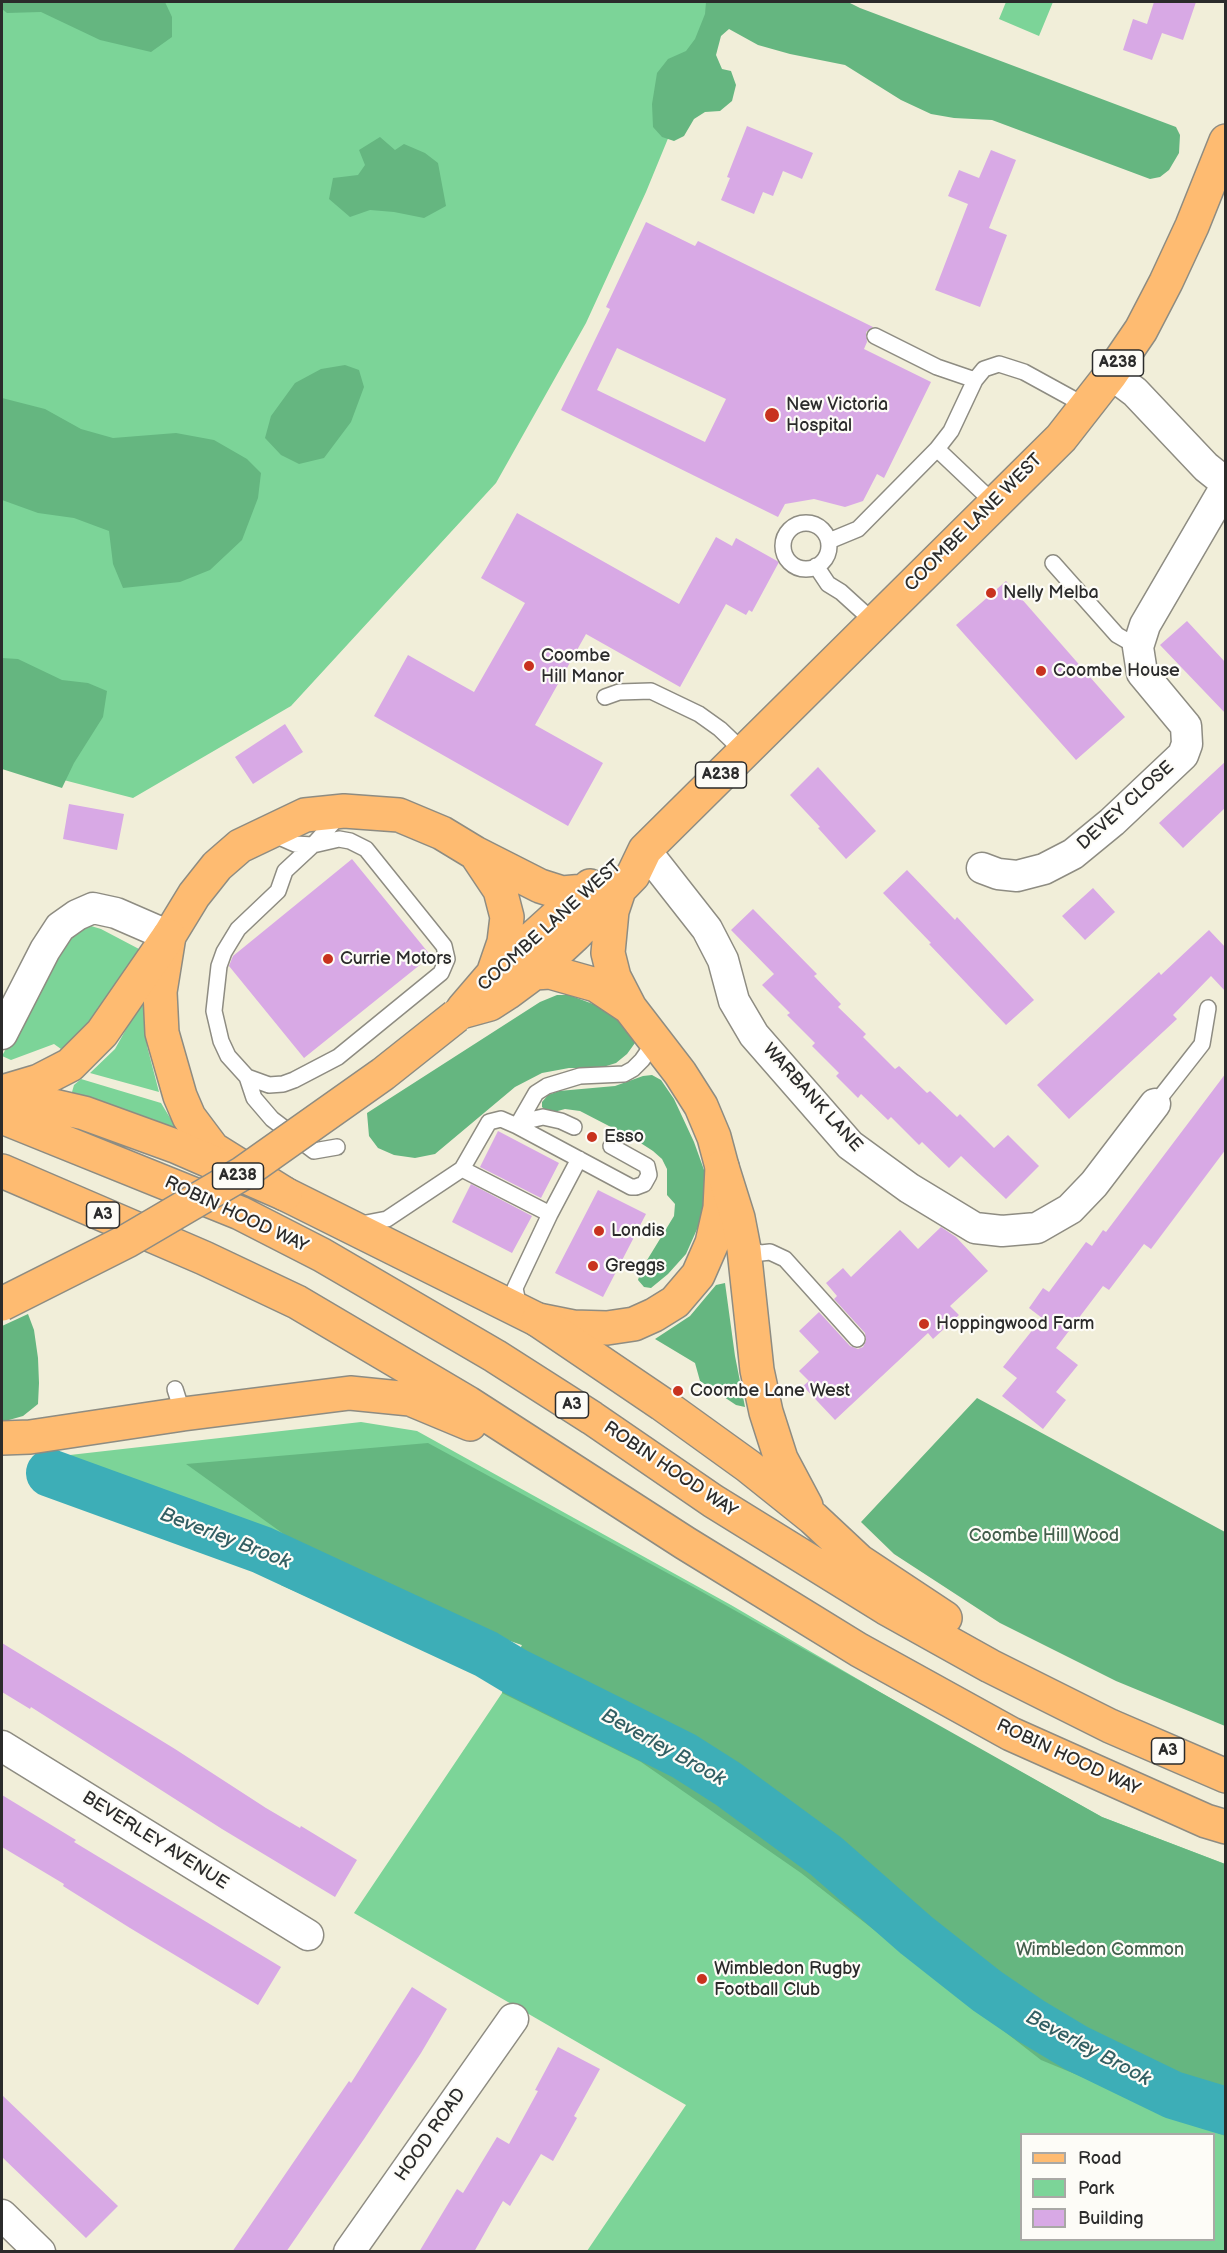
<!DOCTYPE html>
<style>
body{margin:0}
#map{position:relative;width:1227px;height:2253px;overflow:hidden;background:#f1eed9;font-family:"Balsamiq Sans",sans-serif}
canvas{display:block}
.frame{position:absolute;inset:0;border:3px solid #2b2b2b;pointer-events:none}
.legend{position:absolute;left:1020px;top:2133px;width:195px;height:108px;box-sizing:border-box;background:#fdfcf7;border:2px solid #a9a8a5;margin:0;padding:8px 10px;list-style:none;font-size:18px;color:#2b2b2b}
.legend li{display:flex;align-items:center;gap:12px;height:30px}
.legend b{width:30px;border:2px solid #a9a8a5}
</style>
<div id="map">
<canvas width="1227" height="2253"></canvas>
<div class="frame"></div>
<ul class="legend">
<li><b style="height:8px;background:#febb71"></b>Road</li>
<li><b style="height:16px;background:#7cd498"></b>Park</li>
<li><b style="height:16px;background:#d8a9e5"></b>Building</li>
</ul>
</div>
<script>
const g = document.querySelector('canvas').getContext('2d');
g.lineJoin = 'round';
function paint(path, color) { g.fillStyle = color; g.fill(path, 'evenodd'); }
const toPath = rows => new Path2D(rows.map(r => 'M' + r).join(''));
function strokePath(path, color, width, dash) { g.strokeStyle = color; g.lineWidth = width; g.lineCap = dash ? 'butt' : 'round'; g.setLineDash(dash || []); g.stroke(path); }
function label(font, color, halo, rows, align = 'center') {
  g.font = font + ' "Balsamiq Sans",sans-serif'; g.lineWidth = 4.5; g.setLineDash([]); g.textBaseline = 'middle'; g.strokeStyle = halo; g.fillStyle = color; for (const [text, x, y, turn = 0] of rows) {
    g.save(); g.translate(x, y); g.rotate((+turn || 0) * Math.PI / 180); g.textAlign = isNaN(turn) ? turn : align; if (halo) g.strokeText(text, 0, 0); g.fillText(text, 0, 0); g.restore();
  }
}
paint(toPath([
 [2,2,712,2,676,119,646,192,586,323,496,483,291,706,133,798,2,764],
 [1006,2,1053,2,1039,36,999,19],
 [83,926,91,926,101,929,139,949,105,1010,81,1035,61,1049,54,1044,11,1060,2,1056,61,946],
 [144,997,147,1046,159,1092,90,1073,115,1049],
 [81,1079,161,1103,175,1126,173,1129,75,1098,72,1092,74,1085],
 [361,1422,417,1431,731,1605,933,1723,1102,1817,1225,1864,1225,2251,587,2251,686,2105,354,1913,502,1693,522,1645,61,1456],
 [1022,2134,1214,2134,1214,2240,1022,2240]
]), '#7cd498');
paint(toPath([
 [2,2,165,2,172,17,172,37,151,52,100,40,41,12,7,13,2,9],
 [706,2,848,2,860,8,1176,127,1180,135,1179,153,1169,170,1160,177,1150,179,992,120,954,118,931,114,901,100,845,65,790,54,758,45,729,29,721,36,716,55,722,69,731,71,736,85,732,101,720,111,705,112,694,119,684,136,674,141,662,137,653,127,652,104,657,73,668,59,686,51,695,39,705,14],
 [380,137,395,150,404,144,425,153,438,163,446,206,424,218,394,212,370,210,350,217,329,199,333,178,358,175,365,165,359,150],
 [345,365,359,370,364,387,351,422,324,458,299,464,281,455,265,438,271,416,295,383,321,369],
 [2,398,45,409,81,429,113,438,176,433,214,440,247,459,261,473,258,498,242,540,210,570,180,582,123,588,113,564,109,531,74,518,38,513,2,500],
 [2,658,18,659,62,680,88,683,107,691,103,717,74,763,62,788,2,769],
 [557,995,569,995,609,1010,634,1036,635,1043,627,1054,616,1063,600,1068,569,1068,542,1073,515,1087,435,1154,415,1158,394,1155,378,1148,369,1136,367,1113,540,1002],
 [652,1075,661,1080,674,1099,694,1142,708,1181,706,1209,686,1254,668,1274,651,1288,644,1287,638,1280,641,1270,674,1216,675,1204,667,1195,667,1169,662,1159,653,1151,636,1140,580,1111,565,1109,554,1112,546,1111,542,1107,542,1102,548,1095,559,1091,615,1086,643,1076],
 [725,1283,735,1356,745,1407,736,1405,700,1381,695,1363,655,1339,690,1316,716,1285],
 [28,1314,34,1330,38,1358,39,1383,38,1404,23,1416,2,1422,2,1326],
 [977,1398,1225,1532,1225,1726,1116,1681,1000,1623,894,1554,861,1522],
 [428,1443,695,1588,1102,1817,1225,1864,1225,2136,1041,2060,801,1873,641,1762,502,1693,522,1645,507,1640,486,1677,281,1585,299,1545,186,1464]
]), '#65b680');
strokePath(toPath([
 [50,1473,262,1550,486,1654,516,1672,684,1756,728,1784,826,1856,916,1935,987,1991,1031,2021,1076,2048,1173,2095,1226,2111]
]), '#3daeb7', 48);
paint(toPath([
 [1154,2,1196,2,1183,40,1162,33,1152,60,1123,50,1133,19,1147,24],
 [747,126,813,153,802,179,783,171,773,196,763,192,754,214,721,200,730,178,727,177],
 [991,150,1016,160,989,228,1007,235,980,307,935,290,968,204,948,196,959,170,979,178],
 [646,222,695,246,698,241,873,327,866,332,867,342,864,349,931,382,884,478,877,474,863,501,845,507,814,499,785,504,778,517,561,410,610,309,606,307],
 [617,348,726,399,705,442,597,390],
 [517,513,679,604,716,537,732,546,736,538,779,562,752,612,749,610,746,615,726,604,680,687,586,634,535,725,603,763,568,826,374,716,408,655,474,692,525,603,481,578],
 [1006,581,1125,717,1076,760,956,625],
 [1187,621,1226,663,1226,714,1160,645],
 [285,724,303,752,253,784,235,757],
 [1226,761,1226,807,1183,848,1159,823],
 [818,767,876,831,846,859,818,828,820,827,790,795],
 [69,804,124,814,117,850,63,839],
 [352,859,431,956,304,1058,229,966,233,956],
 [907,870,955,920,957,917,1034,1000,1006,1025,929,944,931,943,883,893],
 [1093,888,1115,912,1085,940,1062,916],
 [753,909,817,974,814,976,841,1004,838,1007,866,1034,863,1037,895,1069,899,1066,927,1093,930,1091,957,1117,960,1114,994,1148,1008,1135,1039,1166,1006,1199,961,1156,949,1168,922,1142,919,1145,891,1117,888,1120,861,1094,858,1098,836,1076,839,1073,812,1046,815,1043,787,1015,790,1013,762,985,774,974,731,930],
 [1209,930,1226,948,1226,992,1211,976,1173,1015,1177,1019,1069,1119,1037,1085,1159,972,1161,975],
 [1226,1073,1226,1149,1151,1249,1144,1244,1109,1290,1103,1286,1056,1348,1078,1365,1056,1392,1066,1400,1043,1429,1002,1396,1017,1378,1003,1367,1042,1318,1029,1308,1043,1288,1049,1292,1086,1242,1092,1246,1103,1230,1106,1232],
 [498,1131,559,1163,541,1198,480,1167],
 [471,1184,532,1216,512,1253,452,1222],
 [598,1190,646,1214,603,1297,555,1273],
 [941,1227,956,1237,988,1271,950,1306,959,1315,933,1339,928,1333,835,1420,803,1386,809,1381,799,1371,819,1352,799,1331,819,1312,850,1346,858,1349,863,1347,866,1341,865,1333,834,1299,837,1296,826,1283,843,1268,851,1277,900,1230,918,1249],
 [2,1643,175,1749,266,1808,300,1828,301,1826,357,1860,335,1897,222,1829,31,1707,30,1709,2,1692],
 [2,1795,76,1840,74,1842,281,1967,258,2005,130,1928,63,1886,64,1884,2,1847],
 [412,1987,447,2009,421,2053,364,2139,286,2252,232,2252,349,2081,351,2083],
 [558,2047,600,2069,574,2116,577,2118,553,2161,541,2154,510,2206,503,2201,474,2252,419,2252,457,2189,463,2193,497,2137,509,2144,538,2091,535,2090],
 [2,2095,118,2206,86,2238,2,2157]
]), '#d8a9e5');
const service = toPath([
 [875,336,937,367,975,380],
 [937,449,994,503],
 '783 546a23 23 0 1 1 46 0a23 23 0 1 1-46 0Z',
 [829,541,858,529,937,449,951,431,975,380,984,369,999,364,1024,372,1086,406],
 [1053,563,1117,635,1138,647],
 [816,566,828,584,841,592,874,622],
 [605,697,619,692,651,691,699,714,720,729,744,752],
 [270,833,295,844,313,845,339,839,350,841,366,849,444,946,447,959,441,973,338,1057,294,1080,283,1084,269,1085,247,1077,228,1056,221,1041,214,1011,219,966,224,952,238,929,278,891,285,871,313,845,340,815],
 [247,1077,254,1098,272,1119,314,1151,337,1147],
 [1155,1104,1202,1044,1208,1008],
 [574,1127,561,1121,543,1117,530,1120,517,1126,631,1187,636,1187,644,1184,649,1175,647,1166,611,1146],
 [462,1169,489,1122,501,1119,517,1126,536,1093,547,1086,580,1076,624,1074,633,1069,642,1060,656,1040],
 [356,1225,387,1219,462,1169,550,1214],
 [742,1248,761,1253,770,1252,785,1259,857,1339],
 [519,1308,515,1288,550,1214,579,1159],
 [175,1389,183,1414]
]);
const minor = toPath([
 [1111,374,1135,392,1206,467,1226,483],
 [645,850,707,929,723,960,734,1001,754,1035,850,1145,909,1188,975,1228,1002,1231,1037,1228,1070,1209,1094,1184,1155,1104],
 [982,868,998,874,1017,876,1044,869,1073,854,1112,822,1183,755,1187,744,1186,726,1142,673,1138,647,1145,625,1226,486],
 [2,1034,45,950,60,927,77,915,93,908,116,913,169,936],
 [2,1746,308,1935],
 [2,2215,40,2252],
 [349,2252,513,2019]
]);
const primary = toPath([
 [478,857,500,890,507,917,504,942,493,974],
 [585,891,562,893,540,886,475,853,442,833,399,815,344,811,305,815,240,846,217,866,194,895,169,936,160,992,162,1033,180,1096,189,1117,213,1149,285,1194,538,1320,573,1327,607,1328,634,1324,654,1315,675,1302,698,1275,712,1243,720,1208,722,1167,714,1137,701,1106,680,1073,630,1008,614,977,608,953,612,911,619,890],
 [534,973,550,972,596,985,629,1007],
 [463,1009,493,974,590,886],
 [461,1012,490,1004,507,993,534,973,575,935,633,875,645,850,1061,438,1111,374,1141,330,1166,282,1192,226,1226,141]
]);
const trunk = toPath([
 [2,1092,39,1081,70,1065,102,1033,169,936],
 [2,1094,84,1113,175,1146,285,1194],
 [2,1117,240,1213,322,1255,495,1356,592,1418,713,1501,886,1608,990,1666,1110,1726,1226,1776],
 [722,1167,738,1218,744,1249,757,1370,766,1412,781,1459,806,1506],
 [2,1171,204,1258,297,1302,468,1403,685,1543,859,1650,1011,1734,1206,1821,1226,1827],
 [538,1320,662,1404,748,1466,813,1518,859,1561,945,1618],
 [2,1438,30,1437,183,1414,350,1393,410,1399,470,1424]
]);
strokePath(service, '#8e8c82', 18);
strokePath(minor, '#8e8c82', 33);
strokePath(primary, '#8e8c82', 36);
strokePath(trunk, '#8e8c82', 36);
strokePath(service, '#fff', 15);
strokePath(minor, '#fff', 30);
strokePath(primary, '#febb71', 33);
strokePath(trunk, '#febb71', 33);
const primaryBridge = toPath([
 [2,1304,127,1241,243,1173,383,1074,456,1016]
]);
strokePath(primaryBridge, '#8e8c82', 36, []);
strokePath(primaryBridge, '#febb71', 33);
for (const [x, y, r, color] of [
 [772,415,8,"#c8321e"],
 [991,593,6,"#c8321e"],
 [529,666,6,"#c8321e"],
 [1041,671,6,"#c8321e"],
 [328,959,6,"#c8321e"],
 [592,1137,6,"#c8321e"],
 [599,1231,6,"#c8321e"],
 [593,1266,6,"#c8321e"],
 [924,1324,6,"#c8321e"],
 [678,1391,6,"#c8321e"],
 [702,1979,6,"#c8321e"]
]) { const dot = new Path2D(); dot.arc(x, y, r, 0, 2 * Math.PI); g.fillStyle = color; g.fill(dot); strokePath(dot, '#fdfcf7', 2); }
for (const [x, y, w] of [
 [1118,363,51],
 [721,775,51],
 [238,1176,51],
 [103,1215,33],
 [572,1405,33],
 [1168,1751,33]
]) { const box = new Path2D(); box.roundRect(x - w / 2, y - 13, w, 26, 4.5); g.fillStyle = '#fdfcf7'; g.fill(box); strokePath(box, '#2b2b2b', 1.5); }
label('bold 16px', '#2b2b2b', null, [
 ["A238",1118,363],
 ["A238",721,775],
 ["A238",238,1176],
 ["A3",103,1215],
 ["A3",572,1405],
 ["A3",1168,1751]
]);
label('18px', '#2b2b2b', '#fdfcf7', [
 ["New Victoria",786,405],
 ["Hospital",786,426],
 ["Nelly Melba",1003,593],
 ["Coombe",541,656],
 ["Hill Manor",541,677],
 ["Coombe House",1053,671],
 ["Currie Motors",340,959],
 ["Esso",604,1137],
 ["Londis",611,1231],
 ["Greggs",605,1266],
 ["Hoppingwood Farm",936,1324],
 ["Coombe Lane West",690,1391],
 ["Wimbledon Rugby",714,1969],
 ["Football Club",714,1990]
], 'left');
label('18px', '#2b2b2b', '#fdfcf7', [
 ["COOMBE LANE WEST",974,523,-45],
 ["DEVEY CLOSE",1126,806,-42],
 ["COOMBE LANE WEST",550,926,-42],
 ["WARBANK LANE",812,1098,48],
 ["ROBIN HOOD WAY",236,1215,25],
 ["ROBIN HOOD WAY",670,1470,34],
 ["ROBIN HOOD WAY",1068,1758,25],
 ["BEVERLEY AVENUE",155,1841,32],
 ["HOOD ROAD",431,2135,-55]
]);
label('18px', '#435e4c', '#fdfcf7', [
 ["Coombe Hill Wood",1044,1536],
 ["Wimbledon Common",1100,1950]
]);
label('italic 20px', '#325f63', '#fdfcf7', [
 ["Beverley Brook",225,1539,21],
 ["Beverley Brook",663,1748,29],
 ["Beverley Brook",1088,2049,28]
]);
</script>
